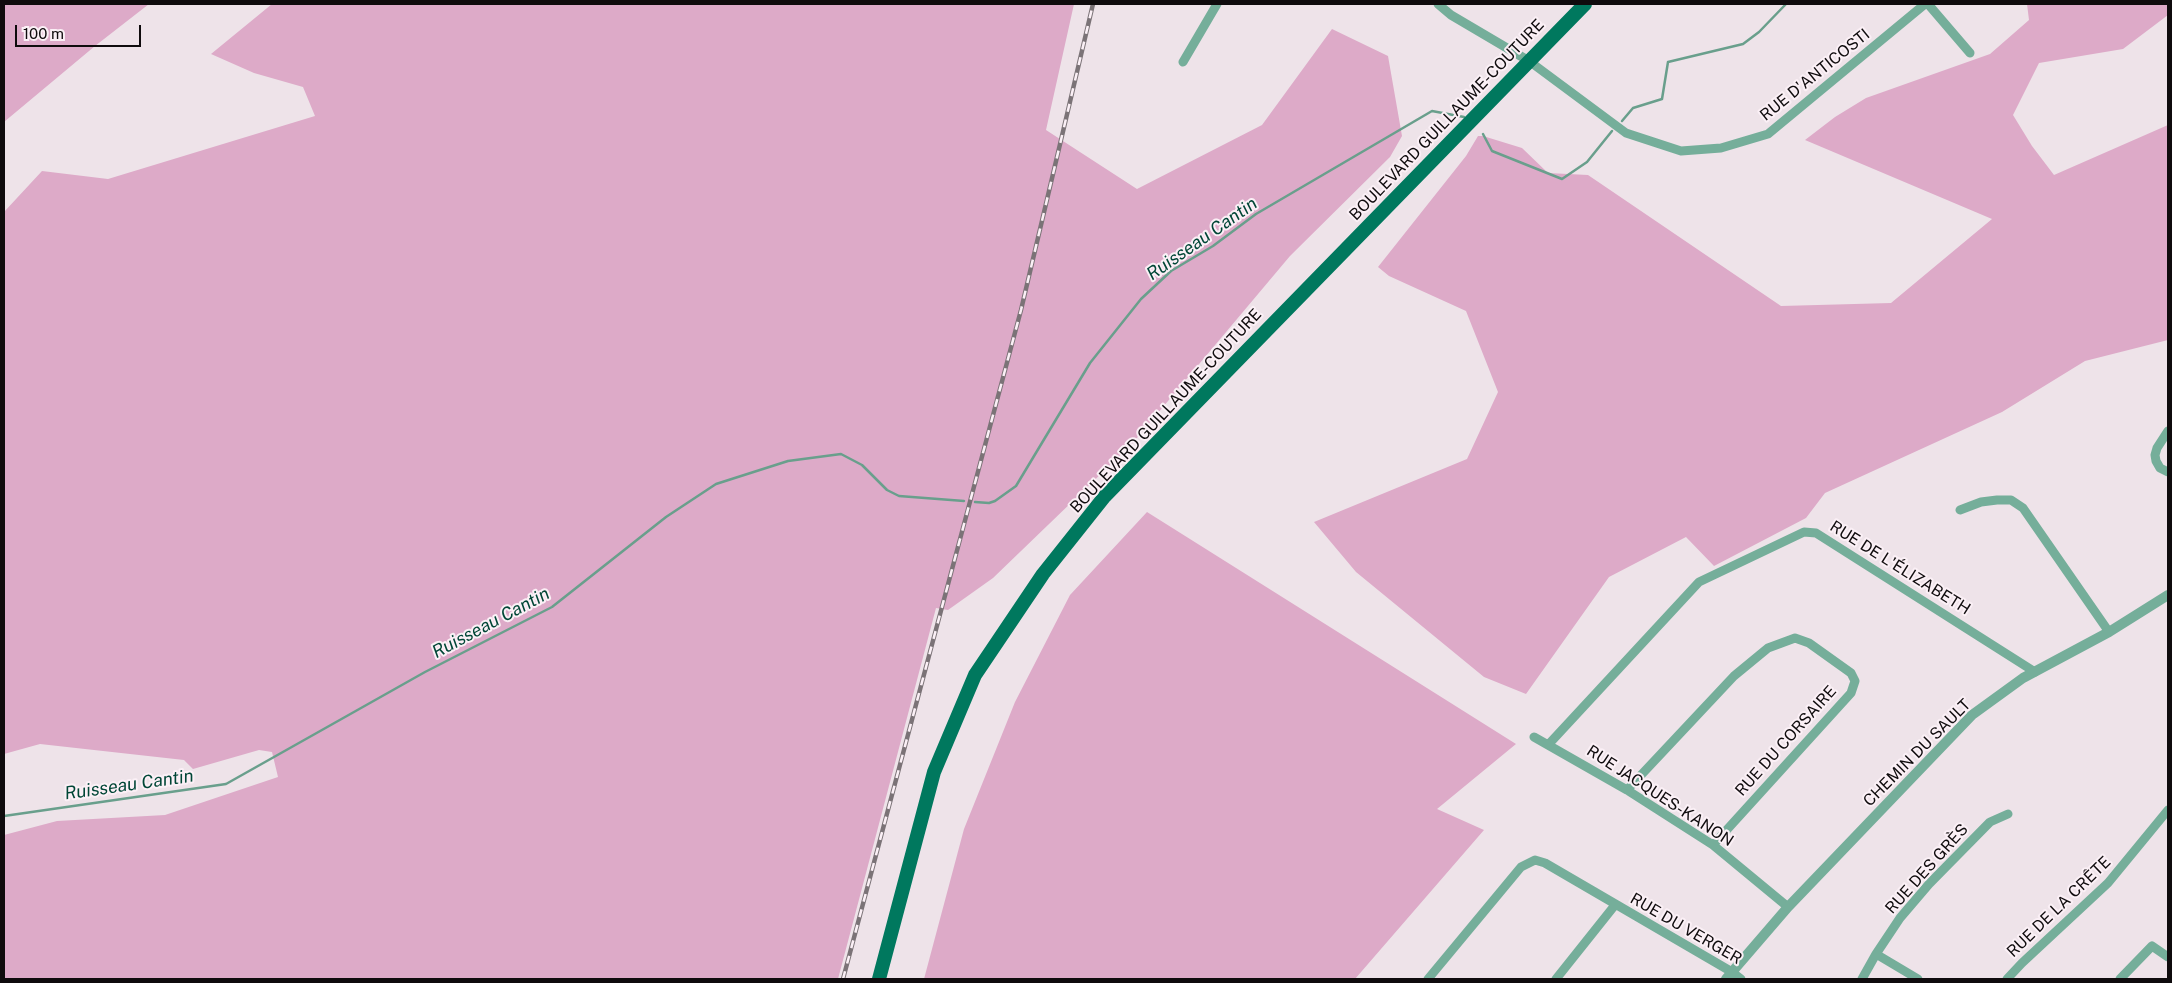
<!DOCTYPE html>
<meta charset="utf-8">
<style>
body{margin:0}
#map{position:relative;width:2172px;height:983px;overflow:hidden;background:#eee3e9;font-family:"Public Sans",sans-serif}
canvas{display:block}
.frame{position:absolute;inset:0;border:5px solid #0f0b0d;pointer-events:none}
.scale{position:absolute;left:15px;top:25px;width:126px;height:22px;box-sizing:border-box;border:2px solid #0f0b0d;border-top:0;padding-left:6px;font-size:15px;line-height:18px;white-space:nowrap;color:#0f0b0d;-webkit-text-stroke:4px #fbf0f6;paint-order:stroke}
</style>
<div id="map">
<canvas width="2172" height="983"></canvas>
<div class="frame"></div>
<div class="scale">100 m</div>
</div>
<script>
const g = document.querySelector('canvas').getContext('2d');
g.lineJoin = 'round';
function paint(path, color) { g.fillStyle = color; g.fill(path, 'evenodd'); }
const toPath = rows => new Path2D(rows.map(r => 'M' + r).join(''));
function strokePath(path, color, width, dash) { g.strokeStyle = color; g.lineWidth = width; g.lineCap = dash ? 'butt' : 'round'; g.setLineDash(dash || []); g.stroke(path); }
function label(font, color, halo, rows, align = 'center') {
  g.font = font + ' "Public Sans",sans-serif'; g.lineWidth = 4; g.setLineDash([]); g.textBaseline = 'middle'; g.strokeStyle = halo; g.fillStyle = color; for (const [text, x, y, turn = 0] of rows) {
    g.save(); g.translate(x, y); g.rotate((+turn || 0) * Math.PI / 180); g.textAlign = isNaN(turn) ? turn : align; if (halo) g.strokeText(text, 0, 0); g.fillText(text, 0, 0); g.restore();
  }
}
paint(toPath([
 [4,4,149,4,95,46,4,122],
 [272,4,1074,4,1046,130,1137,189,1262,125,1332,29,1388,56,1402,136,1390,157,1290,256,1131,445,993,578,948,610,936,608,838,979,4,979,4,835,57,821,165,815,278,777,272,752,259,750,193,769,184,760,40,744,4,754,4,212,42,171,108,179,315,116,303,87,254,73,211,54],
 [2027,4,2168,4,2168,15,2123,49,2039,63,2013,115,2032,146,2054,175,2168,125,2168,340,2085,361,2002,412,1825,493,1806,518,1714,566,1686,537,1609,577,1526,694,1484,677,1356,572,1314,522,1467,459,1498,392,1466,311,1389,276,1378,267,1466,156,1478,136,1483,136,1522,148,1548,173,1588,175,1781,306,1891,303,1992,219,1805,140,1835,117,1866,98,1990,54,2029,20],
 [1147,512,1516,744,1437,809,1484,830,1355,979,924,979,964,829,1015,702,1070,595]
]), '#ddaac8');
strokePath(toPath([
 [1622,121,1633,108,1662,99,1668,62,1743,44,1759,32,1786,4],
 [1483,134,1492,151,1562,179,1587,162,1612,131],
 [975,502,989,503,995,501,1016,486,1090,363,1141,299,1171,271,1213,246,1256,214,1432,111,1464,117],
 [4,816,226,784,425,672,552,607,666,517,716,484,788,461,841,454,862,465,887,490,899,496,964,501]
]), '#699f8c', 2.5);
strokePath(toPath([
 [1438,4,1451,15,1529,61,1626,133,1681,151,1721,148,1768,134,1925,4],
 [1928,4,1970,53],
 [1183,62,1217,4],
 [2168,431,2157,448,2155,455,2156,461,2160,468,2168,472],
 [1960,510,1981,502,1997,500,2011,500,2023,508,2109,632],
 [1534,737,1627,790,1713,845,1788,907],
 [1548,745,1699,582,1804,532,1816,533,2035,672],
 [1627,790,1734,676,1768,648,1795,638,1809,643,1851,673,1855,681,1851,693,1713,845],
 [1876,954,1918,979],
 [1428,979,1521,867,1535,860,1545,863,1732,972,1741,979],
 [1556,979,1615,905],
 [1862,979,1876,954,1900,918,1929,884,1990,822,2008,814],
 [2007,979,2022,963,2108,883,2168,810],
 [2120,979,2152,946,2168,957]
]), '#75ae9a', 9);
strokePath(toPath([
 [1726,979,1788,907,1972,715,2023,678,2109,632,2168,595]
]), '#75ae9a', 10);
strokePath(toPath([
 [879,979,934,772,975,675,1043,574,1105,496,1585,4]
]), '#00785e', 14);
const rail = toPath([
 [843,979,1021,310,1093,4]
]);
strokePath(rail, '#7b7377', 4.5);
strokePath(rail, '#fbf0f6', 2.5, [8]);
label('16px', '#0f0b0d', '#fbf0f6', [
 ["RUE D'ANTICOSTI",1815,75,-39],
 ["BOULEVARD GUILLAUME-COUTURE",1447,120,-46],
 ["BOULEVARD GUILLAUME-COUTURE",1166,411,-47],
 ["RUE DE L'ÉLIZABETH",1900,568,32],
 ["RUE DU CORSAIRE",1786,741,-48],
 ["CHEMIN DU SAULT",1917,753,-45],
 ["RUE JACQUES-KANON",1660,796,33],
 ["RUE DES GRÈS",1927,869,-48],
 ["RUE DE LA CRÊTE",2059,907,-44],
 ["RUE DU VERGER",1686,929,30]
]);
label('italic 18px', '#004636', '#fbf0f6', [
 ["Ruisseau Cantin",1202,239,-35],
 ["Ruisseau Cantin",491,623,-28],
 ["Ruisseau Cantin",129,785,-8]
]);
</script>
